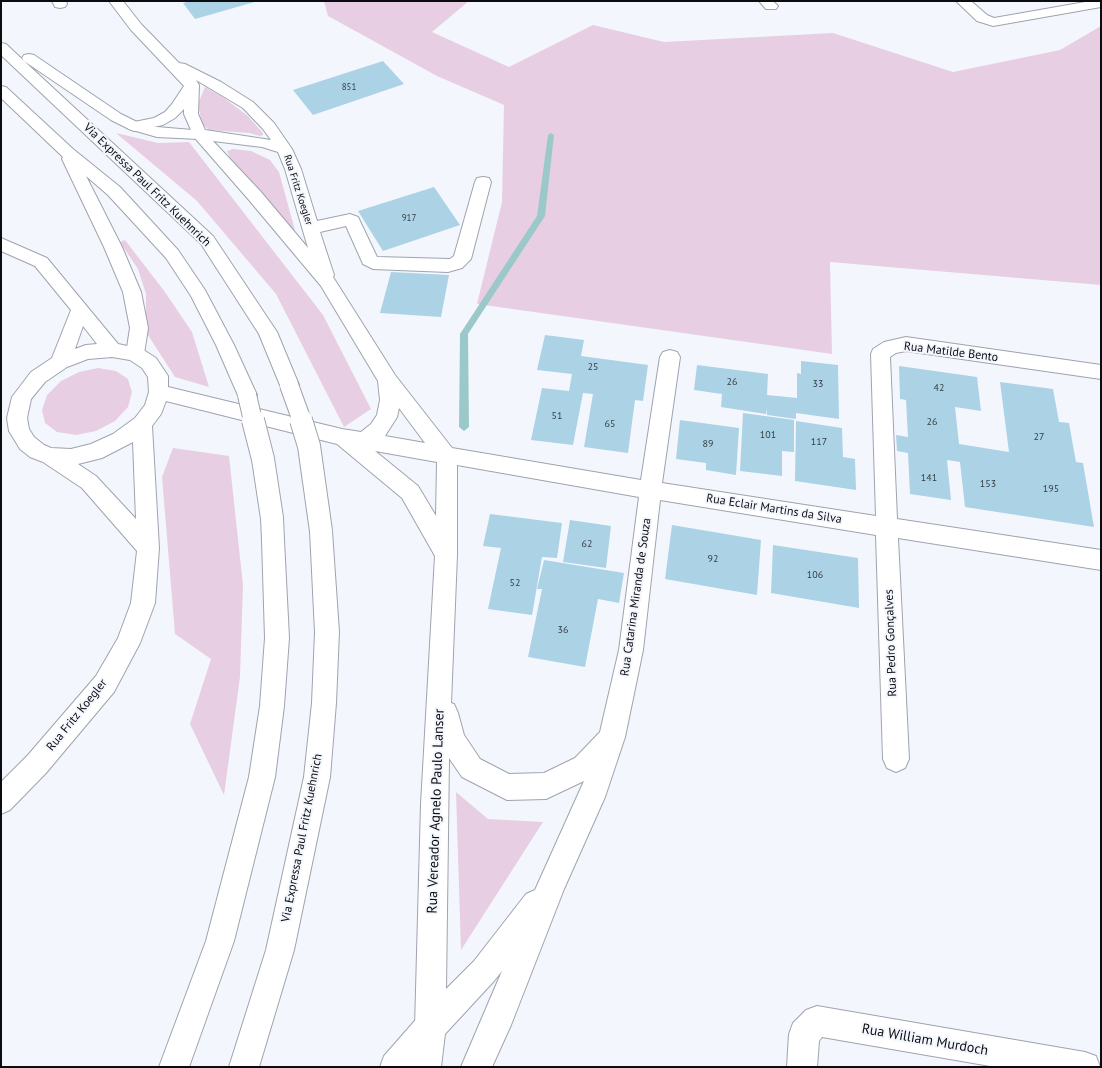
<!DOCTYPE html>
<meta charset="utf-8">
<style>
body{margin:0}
#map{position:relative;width:1102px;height:1068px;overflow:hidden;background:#f3f7fd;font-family:"PT Sans",sans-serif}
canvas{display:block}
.frame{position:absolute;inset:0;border:2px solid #0b0c10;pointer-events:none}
</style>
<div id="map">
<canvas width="1102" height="1068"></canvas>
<div class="frame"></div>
</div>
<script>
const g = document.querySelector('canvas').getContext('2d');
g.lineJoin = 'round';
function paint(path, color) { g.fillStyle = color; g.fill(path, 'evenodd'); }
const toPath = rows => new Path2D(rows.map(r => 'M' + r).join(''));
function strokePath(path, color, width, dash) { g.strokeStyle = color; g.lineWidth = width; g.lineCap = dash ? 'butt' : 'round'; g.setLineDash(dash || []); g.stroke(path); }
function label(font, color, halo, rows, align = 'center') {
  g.font = font + ' "PT Sans",sans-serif'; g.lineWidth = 4; g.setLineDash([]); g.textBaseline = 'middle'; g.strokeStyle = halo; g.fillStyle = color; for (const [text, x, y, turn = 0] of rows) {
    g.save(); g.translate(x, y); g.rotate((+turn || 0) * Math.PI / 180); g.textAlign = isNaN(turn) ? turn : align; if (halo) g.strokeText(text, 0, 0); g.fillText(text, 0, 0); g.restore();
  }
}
paint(toPath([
 [324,1,469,1,432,32,509,67,593,25,664,42,833,33,953,72,1060,50,1101,26,1101,285,830,262,832,354,477,304,502,202,504,105,437,76,328,16],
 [205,87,224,98,248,116,263,133,263,135,260,136,249,133,209,130,202,124,198,104],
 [116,133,158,143,189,142,323,315,371,409,344,427,276,294,197,201],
 [233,149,251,151,270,160,279,172,296,234,230,158,227,151],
 [125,240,165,292,192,332,209,387,175,377,146,332,146,294,138,269,120,242],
 [98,368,116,371,128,379,132,392,128,407,115,421,96,431,76,435,57,432,45,423,42,410,47,395,61,381,79,372],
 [173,448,229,456,243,585,240,677,224,795,190,724,211,659,175,634,162,477],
 [456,792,488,819,543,822,461,950]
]), '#e8cee2');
paint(toPath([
 [551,133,554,135,545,216,468,334,469,427,464,431,459,427,460,334,537,216,548,135,551,133]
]), '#9bc9ca');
paint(toPath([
 [190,1,258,1,195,19,183,3],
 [383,61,404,84,313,115,293,90],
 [434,187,460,225,383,251,358,211],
 [391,272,449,275,441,317,380,313],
 [545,335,584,340,581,356,648,365,643,401,635,400,628,453,584,447,593,394,583,393,573,445,531,440,542,388,569,391,572,374,537,370],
 [801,361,838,365,839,419,796,413,796,419,767,415,767,408,766,414,721,407,722,394,694,390,697,365,768,374,767,395,797,398,797,373,801,374],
 [899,366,977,377,981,411,955,407,959,444,1009,452,1000,382,1053,389,1059,422,1069,423,1076,462,1083,463,1094,527,965,507,960,462,947,460,951,500,910,494,908,453,897,451,896,435,908,437,906,400,900,399],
 [743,413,794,420,794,452,782,451,782,476,740,471],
 [680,420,739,428,736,475,706,470,706,463,676,459],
 [796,421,842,428,843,457,855,459,856,490,795,481],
 [490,514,562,523,557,558,542,557,532,615,488,609,501,548,483,546],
 [570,520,611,526,606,568,563,562],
 [672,525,761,540,757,595,665,579],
 [773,545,858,558,859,608,771,593],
 [544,560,624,573,619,603,598,599,585,667,528,657,542,589,537,589]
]), '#acd2e6');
const minor = toPath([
 [52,1,66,1,67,4,65,7,60,8,55,7,52,1],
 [109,1,123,1,141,24,179,63,185,64,221,82,253,102,274,123,292,149,301,169,317,221,350,214,358,217,377,257,450,259,454,256,475,182,477,178,483,177,489,178,491,182,471,259,462,268,448,272,373,269,363,264,346,226,320,232,334,275,333,277,395,375,452,448,641,480,660,357,663,352,670,350,677,352,680,357,662,483,876,516,871,354,873,349,884,342,906,337,1101,365,1101,379,906,351,896,353,890,357,897,519,1101,550,1101,570,898,538,909,759,905,768,896,772,887,768,883,759,876,535,660,500,643,650,625,737,605,797,564,889,511,1025,492,1067,461,1067,502,971,494,981,445,1034,441,1067,411,1067,415,1027,421,804,435,556,402,498,337,444,166,401,161,414,152,426,159,548,155,603,140,643,114,692,46,773,10,810,1,814,1,782,28,755,96,676,118,638,131,603,137,551,82,488,43,462,30,457,20,449,9,431,7,418,12,397,31,372,52,358,71,310,35,266,1,251,1,238,47,258,118,344,142,349,156,358,168,376,168,387,342,429,361,432,371,424,377,415,380,400,378,381,321,286,249,200,194,137,184,114,184,109,175,118,163,125,134,131,129,129,126,126,129,123,154,118,165,112,172,104,184,86,131,30,109,1],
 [196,80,243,108,263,129,271,140,205,130,198,114,199,85,196,80],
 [213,141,262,147,278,152,285,169,308,248,261,192,213,141],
 [83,326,97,344,86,345,75,349,83,326],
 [112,357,130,360,142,368,148,377,149,392,145,405,135,418,113,434,91,444,71,449,51,448,44,445,34,437,29,429,27,418,31,399,45,382,67,367,88,359,112,357],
 [399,408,425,443,385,436,397,417,399,408],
 [133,442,136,519,96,476,78,464,102,458,133,442],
 [375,451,437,462,436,516,418,486,375,451],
 [457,465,639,497,619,650,600,732,575,758,544,773,509,774,480,759,464,735,458,713,454,704,451,703,457,555,457,465],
 [449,758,462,777,507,800,546,799,584,781,535,890,526,894,474,961,446,989,449,758],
 [759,1,773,1,778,6,776,9,766,9,759,1],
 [956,1,971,1,987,15,994,18,1091,1,1101,1,1101,7,993,26,977,21,956,1],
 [817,1006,1085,1052,1096,1056,1100,1067,996,1067,822,1037,819,1041,817,1067,787,1067,789,1034,793,1023,806,1010,817,1006]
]);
const major = toPath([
 [1,43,6,44,24,61,22,58,24,55,29,54,34,55,121,114,139,123,157,127,204,131,207,134,204,137,199,139,157,137,129,129,111,120,24,61,213,236,277,332,299,385,296,390,289,392,282,390,259,334,201,244,1,55,1,43],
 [1,86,6,87,73,149,120,187,178,250,205,290,234,345,257,395,254,400,247,403,240,400,216,345,191,296,166,258,108,195,86,176,122,247,141,292,148,328,144,354,142,359,135,361,128,359,126,354,130,328,123,292,104,247,62,159,63,157,1,98,1,86],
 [321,522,329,524,332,531,339,632,336,703,330,777,294,950,259,1067,229,1067,266,950,304,777,312,703,315,632,310,531,313,524,321,522],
 [273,530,281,533,284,540,289,638,284,706,275,777,234,941,189,1067,159,1067,206,941,249,777,260,706,265,638,262,540,265,533,273,530],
 [430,1012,441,1016,445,1027,441,1038,415,1067,380,1067,384,1056,419,1016,430,1012]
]);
strokePath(minor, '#9ea3ad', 2);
strokePath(major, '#9ea3ad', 2);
paint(minor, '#fff');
paint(major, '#fff');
const majorBridgeFar1 = toPath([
 [289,385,302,421],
 [247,395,253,421]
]);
const majorBridge = toPath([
 [253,420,263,459,272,518,273,540],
 [301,420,309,446,321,531]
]);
strokePath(majorBridgeFar1, '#9ea3ad', 20, []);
strokePath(majorBridge, '#9ea3ad', 24, []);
strokePath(majorBridgeFar1, '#fff', 18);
strokePath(majorBridge, '#fff', 22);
label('9px', '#333e46', null, [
 ["851",349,87],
 ["917",409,218]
]);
label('10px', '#0b0c10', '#f3f7fd', [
 ["Rua Fritz Koegler",298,190,72]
]);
label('10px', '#333e46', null, [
 ["25",593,367],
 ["26",732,382],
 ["33",818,384],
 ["42",939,388],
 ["51",557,416],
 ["26",932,422],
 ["65",610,424],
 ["101",768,435],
 ["27",1039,437],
 ["117",819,442],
 ["89",708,444],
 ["141",929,478],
 ["153",988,484],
 ["195",1051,489],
 ["62",587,544],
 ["92",713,559],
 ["106",815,575],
 ["52",515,583],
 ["36",563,630]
]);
label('12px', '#0b0c10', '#f3f7fd', [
 ["Via Expressa Paul Fritz Kuehnrich",147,185,44],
 ["Rua Matilde Bento",951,352,7],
 ["Rua Eclair Martins da Silva",774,509,9],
 ["Rua Catarina Miranda de Souza",636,597,-82],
 ["Rua Pedro Gonçalves",891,643,-92],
 ["Rua Fritz Koegler",77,715,-51],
 ["Via Expressa Paul Fritz Kuehnrich",302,838,-79]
]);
label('14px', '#0b0c10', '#f3f7fd', [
 ["Rua Vereador Agnelo Paulo Lanser",436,811,-88],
 ["Rua William Murdoch",925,1040,10]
]);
</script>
